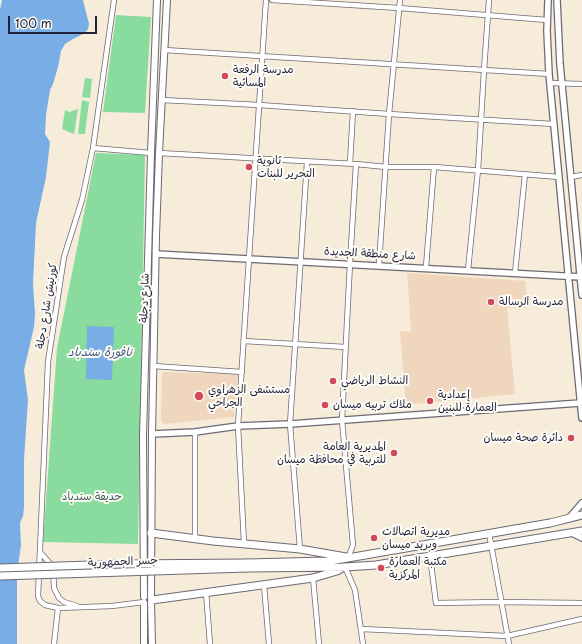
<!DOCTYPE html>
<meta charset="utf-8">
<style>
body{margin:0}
#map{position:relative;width:582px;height:644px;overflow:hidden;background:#f7ecda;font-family:"Playpen Sans",sans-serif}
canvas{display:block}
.scale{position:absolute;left:8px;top:16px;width:89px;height:18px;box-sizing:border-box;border:2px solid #22223b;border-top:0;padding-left:5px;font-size:12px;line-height:14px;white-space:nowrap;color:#22223b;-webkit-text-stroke:3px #fdfcf7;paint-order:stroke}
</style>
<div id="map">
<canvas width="582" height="644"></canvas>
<div class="scale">100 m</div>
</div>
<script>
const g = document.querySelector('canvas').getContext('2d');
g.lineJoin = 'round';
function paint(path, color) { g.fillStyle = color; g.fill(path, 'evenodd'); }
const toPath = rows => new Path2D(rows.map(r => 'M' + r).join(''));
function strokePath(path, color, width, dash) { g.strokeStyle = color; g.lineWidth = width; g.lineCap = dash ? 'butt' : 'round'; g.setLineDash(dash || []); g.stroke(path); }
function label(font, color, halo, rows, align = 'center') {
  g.font = font + ' "Playpen Sans","Playpen Sans Arabic",sans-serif'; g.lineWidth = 4; g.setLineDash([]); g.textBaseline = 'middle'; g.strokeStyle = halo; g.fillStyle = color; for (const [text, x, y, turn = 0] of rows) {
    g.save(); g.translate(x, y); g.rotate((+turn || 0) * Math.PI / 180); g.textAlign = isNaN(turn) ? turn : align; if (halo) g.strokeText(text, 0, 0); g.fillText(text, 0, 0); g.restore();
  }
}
paint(toPath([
 [407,273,525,281,529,308,507,308,515,394,406,405,400,331,411,332],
 [162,372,238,374,234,417,164,424,161,421]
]), '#f0d6bc');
paint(toPath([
 [116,15,151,17,145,113,103,112],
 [85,78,92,79,90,98,82,97],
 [82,100,89,102,85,134,78,134],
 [78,109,74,134,62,129,65,110,69,112],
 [96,153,145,155,138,544,43,542,57,348]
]), '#89dc9d');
paint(toPath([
 [2,0,83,0,89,24,88,29,85,33,73,39,65,44,61,51,58,67,53,84,50,90,46,115,45,134,50,142,46,177,36,223,33,284,35,314,34,327,24,370,28,400,24,460,24,508,23,516,20,523,21,545,17,573,17,644,0,644,0,10],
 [87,326,114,327,112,380,86,379]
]), '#78ade5');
const minor = toPath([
 [114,0,93,148,82,200,64,257,48,362,38,596,40,601,45,605,58,608,112,606,144,602],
 [272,0,399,8,547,20],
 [164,50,549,74],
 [550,83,582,84],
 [162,100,259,105,389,114,554,124],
 [93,148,151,153],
 [159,153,356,164,386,167,434,167,559,177],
 [350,163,353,111],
 [571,177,582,175],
 [379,265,389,114,400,0],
 [426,267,434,167],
 [468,270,478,170,484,70,489,0],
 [515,273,525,174],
 [244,341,345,347],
 [153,366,242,372],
 [489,533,509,644],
 [195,539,195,432],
 [244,543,238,426,266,0],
 [300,549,290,424,307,162],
 [40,552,53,567,54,588,59,598,64,602,77,606],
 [430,556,436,603,501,602,582,603],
 [348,558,353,545,342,420,350,263,356,164],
 [345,567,355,590,363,644],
 [313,578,319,644],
 [264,585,269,644],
 [206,592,210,644],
 [362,629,507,636,582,619],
 [54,644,58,608]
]);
const tertiary = toPath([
 [548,0,547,31,549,74,582,418],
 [557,0,560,64,582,295],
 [156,254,582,277],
 [152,434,195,432,238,426,290,424,580,403],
 [569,518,582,503],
 [572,533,582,538]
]);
const secondary = toPath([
 [144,597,143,436,151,153,157,0],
 [151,598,152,434,156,236,159,153,167,0],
 [151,602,152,644],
 [144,644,144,603]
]);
const primary = toPath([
 [151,533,213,541,300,549,346,557],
 [247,563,327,561,342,559,550,523,582,515],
 [247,568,345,567,376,565,582,531],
 [152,600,313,578,337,571,344,567]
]);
strokePath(minor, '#6d6973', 6);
strokePath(tertiary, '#6d6973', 8);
strokePath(secondary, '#6d6973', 8);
strokePath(primary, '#6d6973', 9);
strokePath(minor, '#fff', 4.5);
strokePath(tertiary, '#fff', 5.5);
strokePath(secondary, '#fff', 6);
strokePath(primary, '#fff', 7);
const primaryBridge = toPath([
 [0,568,120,564,247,563],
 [0,576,247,568]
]);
strokePath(primaryBridge, '#6d6973', 9, []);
strokePath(primaryBridge, '#fff', 7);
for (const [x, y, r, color] of [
 [225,76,4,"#d1495b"],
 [249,167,4,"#d1495b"],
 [491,302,4,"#d1495b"],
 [333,381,4,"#d1495b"],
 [199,396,5,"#d1495b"],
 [430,401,4,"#d1495b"],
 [325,405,4,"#d1495b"],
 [571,438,4,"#d1495b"],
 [394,453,4,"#d1495b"],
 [374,538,4,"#d1495b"],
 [381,568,4,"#d1495b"]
]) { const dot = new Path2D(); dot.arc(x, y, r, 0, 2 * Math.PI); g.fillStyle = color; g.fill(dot); strokePath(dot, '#fdfcf7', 1.5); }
label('11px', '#22223b', '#fdfcf7', [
 ["مدرسة الرفعة",233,70],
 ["المسائية",233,83],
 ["ثانوية",257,161],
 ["التحرير للبنات",257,174],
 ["مدرسة الرسالة",499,302],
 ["النشاط الرياضي",341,381],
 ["مستشفى الزهراوي",208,390],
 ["الجراحي",208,403],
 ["إعدادية",438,395],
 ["العمارة للبنين",438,408],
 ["ملاك تربيه ميسان",333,405],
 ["دائرة صحة ميسان",563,438,"right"],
 ["المديرية العامة",386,447,"right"],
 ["للتربية في محافظة ميسان",386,460,"right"],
 ["مديرية اتصالات",382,532],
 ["وبريد ميسان",382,545],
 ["مكتبة العمارة",389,562],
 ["المركزية",389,575]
], 'left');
label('11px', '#22223b', '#fdfcf7', [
 ["شارع منطقة الجديدة",370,254,3],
 ["شارع دجلة",145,298,-88],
 ["كورنيش شارع دجلة",47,306,-81],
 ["جسر الجمهورية",123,562,-2]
]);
label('11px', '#415a58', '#fdfcf7', [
 ["حديقة سندباد",92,497]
]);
label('italic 12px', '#445a7f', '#fdfcf7', [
 ["نافورة سندباد",100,353]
]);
</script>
